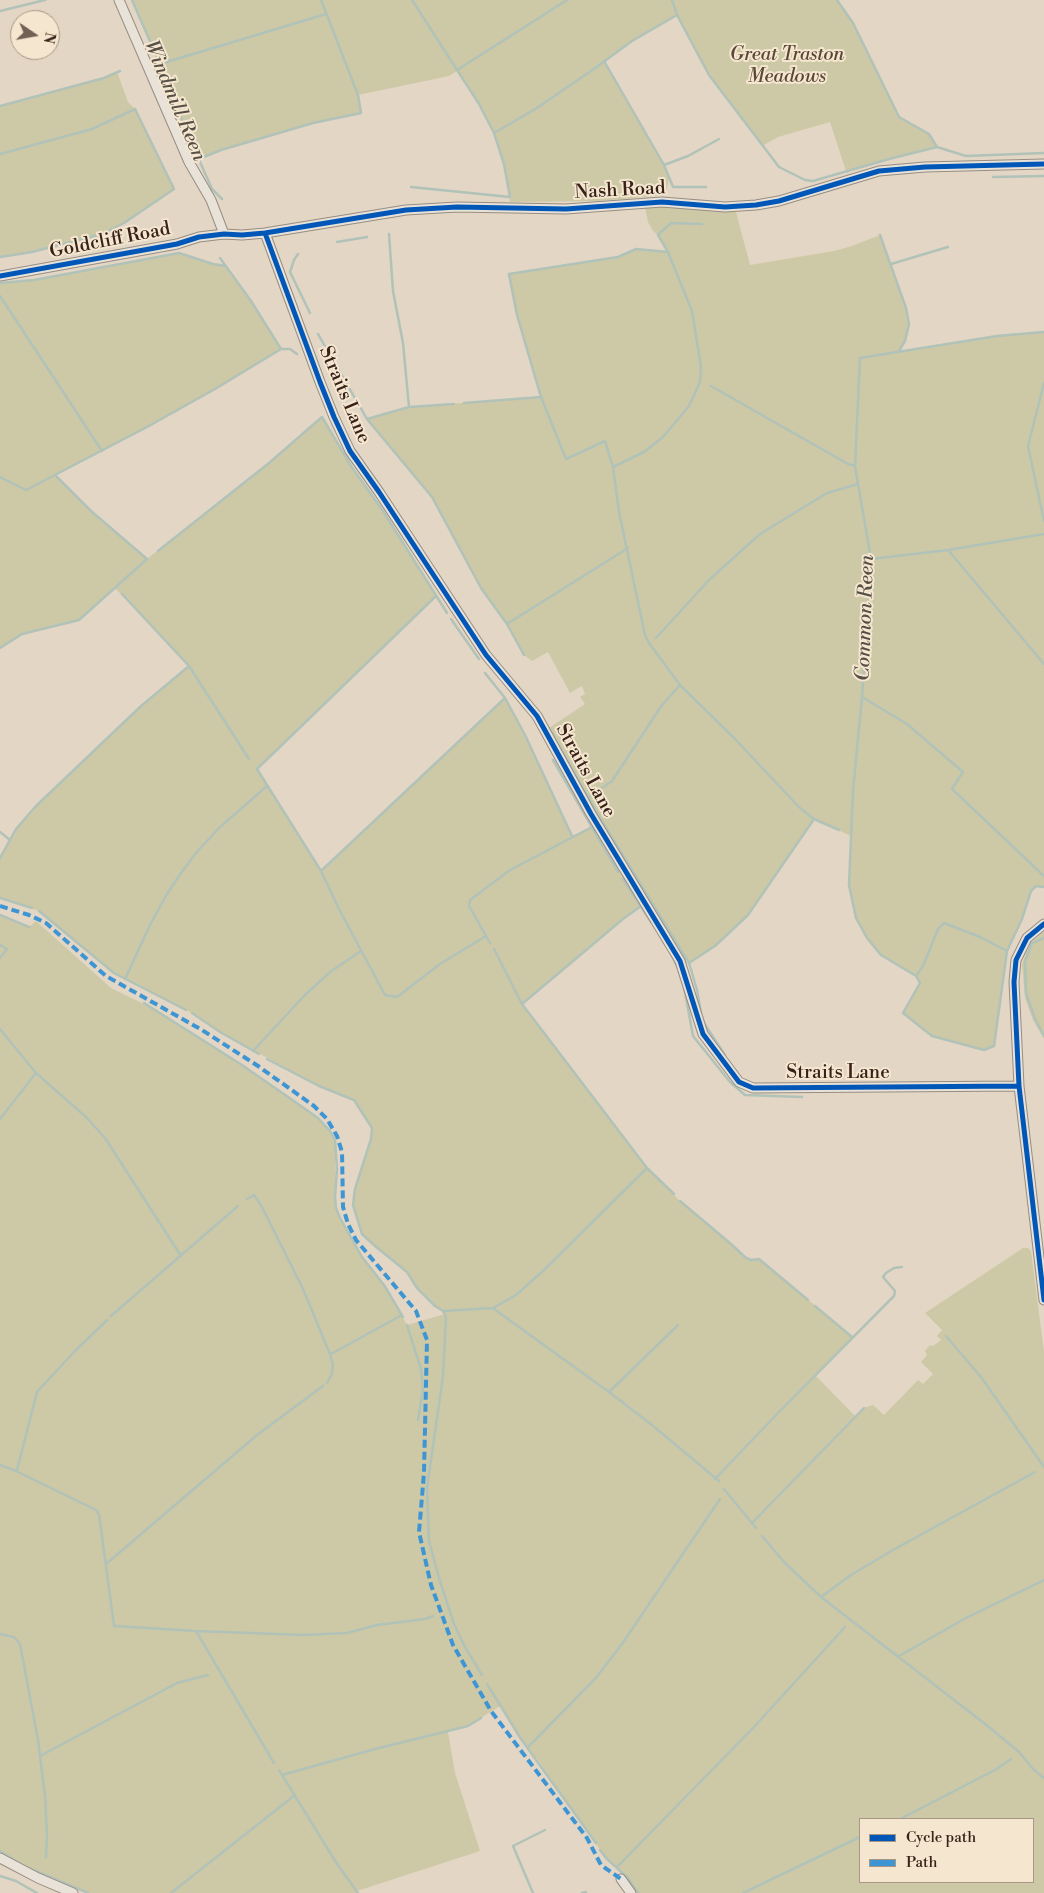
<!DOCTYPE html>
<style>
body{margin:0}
#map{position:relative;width:1044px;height:1893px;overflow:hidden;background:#e3d6c4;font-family:"Libre Bodoni",serif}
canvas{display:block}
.legend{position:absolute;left:859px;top:1818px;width:175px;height:65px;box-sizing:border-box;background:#f5e6d0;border:1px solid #a99786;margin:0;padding:6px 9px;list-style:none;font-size:15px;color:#372118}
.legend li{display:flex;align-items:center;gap:10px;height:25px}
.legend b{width:25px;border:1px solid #a99786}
.north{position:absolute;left:10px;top:10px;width:50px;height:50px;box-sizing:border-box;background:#f5e6d0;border:1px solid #a99786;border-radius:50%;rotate:102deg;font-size:14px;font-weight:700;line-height:20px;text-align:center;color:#372118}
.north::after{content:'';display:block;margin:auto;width:18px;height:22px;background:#736054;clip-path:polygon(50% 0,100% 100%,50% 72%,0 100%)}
</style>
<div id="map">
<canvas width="1044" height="1893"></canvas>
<ul class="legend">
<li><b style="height:6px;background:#0057b8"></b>Cycle path</li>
<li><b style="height:6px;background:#3e95d4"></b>Path</li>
</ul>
<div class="north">N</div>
</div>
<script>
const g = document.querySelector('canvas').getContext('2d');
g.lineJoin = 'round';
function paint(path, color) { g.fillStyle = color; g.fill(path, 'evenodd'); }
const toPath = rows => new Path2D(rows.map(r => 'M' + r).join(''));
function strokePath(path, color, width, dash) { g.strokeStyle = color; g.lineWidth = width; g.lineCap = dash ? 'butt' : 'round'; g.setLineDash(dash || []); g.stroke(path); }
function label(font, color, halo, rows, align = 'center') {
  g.font = font + ' "Libre Bodoni",serif'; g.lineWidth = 4; g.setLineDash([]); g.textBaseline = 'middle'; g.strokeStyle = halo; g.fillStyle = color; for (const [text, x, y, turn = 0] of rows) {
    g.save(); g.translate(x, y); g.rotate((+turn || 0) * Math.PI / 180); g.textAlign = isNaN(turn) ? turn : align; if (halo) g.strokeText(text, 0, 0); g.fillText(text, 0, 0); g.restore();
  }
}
paint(toPath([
 [132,0,837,0,853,23,899,117,929,134,937,147,846,171,830,122,778,137,762,146,709,75,677,15,632,41,604,62,664,165,669,179,665,195,599,201,510,202,504,164,494,133,479,104,457,71,449,76,358,95,361,113,313,123,221,150,199,159],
 [117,72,128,102,135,109,174,189,124,223,102,234,32,252,0,257,0,106,104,78],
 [645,207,673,207,736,212,750,265,834,251,852,246,880,235,906,308,909,324,905,341,899,352,997,336,1044,332,1044,887,1036,886,1031,891,1022,919,1007,951,994,1046,984,1050,932,1036,903,1013,920,983,916,976,881,955,867,938,856,918,849,885,851,836,814,819,748,915,715,946,689,963,597,813,549,728,585,704,580,697,585,694,582,686,570,693,548,652,532,661,524,655,507,624,481,588,432,497,367,419,409,407,540,397,517,315,509,274,618,257,636,249,668,252,658,235,653,231,648,222],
 [179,253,213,264,226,266,251,301,281,349,215,389,147,427,55,475,91,511,147,559,269,463,322,417,351,466,383,511,436,596,257,769,321,871,505,698,558,804,572,836,592,827,641,906,623,919,522,1004,647,1168,680,1201,731,1244,746,1258,751,1260,759,1259,853,1337,816,1376,855,1416,864,1408,873,1405,884,1415,918,1380,923,1384,933,1374,921,1362,927,1355,925,1351,930,1345,933,1346,941,1340,937,1336,942,1330,925,1313,1023,1248,1028,1248,1031,1251,1044,1352,1044,1893,638,1893,628,1878,606,1858,538,1760,521,1739,500,1706,468,1726,448,1732,455,1773,480,1851,357,1891,358,1893,88,1893,24,1866,0,1851,0,915,29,927,36,921,111,988,156,1010,242,1065,318,1118,330,1131,335,1140,336,1208,350,1238,362,1257,384,1285,407,1325,445,1314,443,1310,435,1306,417,1288,407,1272,375,1246,362,1233,353,1205,355,1189,371,1139,372,1129,354,1100,319,1086,220,1032,192,1013,130,982,100,963,39,911,0,898,0,858,16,829,36,806,140,707,189,666,115,588,79,620,22,634,0,648,0,283,34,280],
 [860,1819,1033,1819,1033,1882,860,1882],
 [1044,931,1044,1039,1033,1020,1025,998,1022,964,1026,952,1034,940]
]), '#cdc9a6');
strokePath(toPath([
 [132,0,156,55,185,128,212,189,222,199],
 [672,0,677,15,709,75,779,167,805,180,813,181,889,159,937,147,966,156,1044,153],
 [837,0,853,23,899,117,929,134,937,147],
 [0,11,45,0],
 [604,61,664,165,673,187,706,187],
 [160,64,326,14],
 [457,70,567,0],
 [0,106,104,78,120,71],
 [494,133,537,108,598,66,632,41,677,15],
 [0,154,92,129,135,109,174,189,124,223,102,234,32,252,0,257],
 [199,159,221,150,313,123,361,113,358,95,321,0],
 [664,165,688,156,719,139],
 [993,177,1044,176],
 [411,187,510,197,504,164,494,133,479,104,412,0],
 [389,234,393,291,403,343,409,407],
 [880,235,906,308,909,324,905,341,899,351],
 [337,242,367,237],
 [668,252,636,249,618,257,509,274,517,315,541,397,566,459,605,441,613,467,619,512,645,635,649,643,680,685,735,739,800,808,814,819,839,830],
 [298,254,294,260,290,272,310,313],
 [220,258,251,301,281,349],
 [891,264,948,247],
 [0,283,34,280,179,253,213,264,226,266],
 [0,296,102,451],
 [1044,332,997,336,860,358,855,466,871,559,862,697,853,791,849,885,856,918,867,938,881,955,916,976,920,983,903,1013,932,1036,984,1050,994,1046,1007,951,1022,919,1031,891,1036,886,1044,887],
 [318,334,367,419,432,497,481,588,507,624,524,655],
 [1044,383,1028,446,1044,521],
 [711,386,848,464,855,466],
 [464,403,541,397],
 [367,419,409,407,454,404],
 [613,467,644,452,663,437,689,406,700,382,701,367,692,311,668,252,658,235,671,223,702,224],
 [0,477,26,490,147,427,215,389,281,349,290,349,297,354],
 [948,550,1044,664],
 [158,551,269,463,322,417,351,466,383,511,447,613],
 [871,559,948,550,1044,534],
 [122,594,189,666,249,759],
 [436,596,257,769,321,871,339,909,385,995,397,997,440,964,486,936],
 [451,619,479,659],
 [507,624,628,548],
 [656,638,709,580,760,534,827,493,858,484],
 [0,648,22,634,79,620,147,559,91,511,55,475],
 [485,673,505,698,525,735,572,836],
 [862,697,907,724,963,772,952,789,1044,876],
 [549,728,597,813,689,963,697,990,701,1013],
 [553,760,618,872],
 [589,797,612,781,662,705,680,685],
 [0,832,10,840],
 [0,858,16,829,36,806,140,707,189,666],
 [321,871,505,698],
 [623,879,651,922],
 [0,898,32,908],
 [39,911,114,973,186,1010],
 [0,915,29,927],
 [1044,938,1032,943,1025,962,1026,993,1035,1019,1044,1036],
 [490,943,469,906,470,900,510,870,592,827],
 [0,945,7,949,0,958],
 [494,949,522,1004,647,1168,674,1194],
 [671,954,679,970],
 [689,963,715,946,748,915,814,819],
 [916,976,923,966,938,929,944,923,980,937,1007,951],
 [125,979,151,923,167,894,181,873,196,853,219,828,267,786],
 [684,987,693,1036,730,1082,745,1095,802,1097],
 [144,1003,242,1065,291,1099,318,1118,330,1131,335,1140,337,1169,335,1197,336,1208,340,1218,362,1257,384,1285,403,1317],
 [522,1004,623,919,641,906],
 [192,1013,220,1032,259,1054],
 [704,1023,725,1055],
 [0,1029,36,1073,87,1118,105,1138,181,1256],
 [253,1051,304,996,330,972,361,951],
 [267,1059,319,1086,354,1100,372,1128,371,1139,355,1189,353,1205,362,1234,375,1246,407,1272,417,1288,435,1306,443,1311,493,1308,516,1295,544,1270,647,1168],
 [0,1119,36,1073],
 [247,1199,254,1195,261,1205,303,1289,330,1354,333,1365,332,1374,327,1383],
 [680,1201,731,1244,746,1258,751,1260,759,1259,808,1300],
 [815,1306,852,1337],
 [494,1309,609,1392,652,1425,719,1481],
 [443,1311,446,1317,443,1376,427,1488,429,1541,439,1578,454,1624,465,1647,482,1675],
 [111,1316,238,1206],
 [407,1325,421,1369,423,1389,418,1420],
 [946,1336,981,1377,1044,1467],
 [331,1354,402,1315],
 [609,1392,678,1325],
 [0,1465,16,1471,96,1510,99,1514,114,1626,196,1631,303,1635,347,1633,377,1625,425,1619,433,1616],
 [17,1470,37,1392,74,1352,107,1320],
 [715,1479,777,1414,894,1296,895,1291,883,1277,886,1273,894,1268,902,1267],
 [724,1489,756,1528],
 [752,1523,864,1408],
 [762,1536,785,1563,821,1597,989,1727,1019,1752,1033,1769,1044,1778],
 [106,1564,257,1435,323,1386],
 [821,1597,851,1575,893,1550,1035,1472],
 [196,1631,274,1763],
 [0,1634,14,1637,20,1644,38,1740,45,1796,47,1835,46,1857],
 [899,1656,966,1618,1044,1580],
 [487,1684,521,1739,596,1843],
 [528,1747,595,1679,622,1644,720,1499],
 [40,1756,177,1683,208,1675],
 [279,1770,337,1864,358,1893],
 [282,1775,375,1749,468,1726,481,1718],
 [900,1819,995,1770,1011,1759],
 [600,1850,606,1858,628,1878,638,1893],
 [0,1851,24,1866,88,1893],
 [617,1867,754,1727,845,1627],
 [0,1876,16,1881,37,1893],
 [171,1893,295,1795],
 [533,1893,513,1846,545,1830],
 [582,1893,586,1892],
 [743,1893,860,1837]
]), '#b1c2b8', 2.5);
const minor = toPath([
 [119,0,189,162,211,200,224,234],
 [265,233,320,382,334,417,350,451,379,492,486,655,537,716,591,814,680,961,703,1034,739,1082,753,1088,1019,1086],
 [0,276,177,244,199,237,224,234,242,235,265,233,406,210,457,207,566,209,662,202,725,207,756,205,779,201,879,171,925,167,1044,164],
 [1044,924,1027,938,1016,960,1014,982,1019,1086,1044,1300],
 [0,1858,38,1878,73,1893],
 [621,1879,631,1893]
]);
strokePath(minor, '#978d82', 11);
strokePath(minor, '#e8e2d8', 9);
strokePath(toPath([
 [0,906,29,915,46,923,106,976,202,1030,258,1066,314,1106,327,1119,337,1136,342,1152,343,1207,348,1224,356,1240,416,1311,427,1340,424,1473,419,1532,431,1585,453,1645,491,1711,587,1838,601,1865,621,1879]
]), '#3e95d4', 4, [8, 4]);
strokePath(toPath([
 [265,233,320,382,334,417,350,451,379,492,486,655,537,716,591,814,680,961,703,1034,739,1082,753,1088,1019,1086],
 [0,276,177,244,199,237,224,234,242,235,265,233,406,210,457,207,566,209,662,202,725,207,756,205,779,201,879,171,925,167,1044,164],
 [1044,924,1027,938,1016,960,1014,982,1019,1086,1044,1300]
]), '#0057b8', 5);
label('italic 19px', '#584835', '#f5e6d0', [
 ["Great Traston",787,55],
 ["Meadows",787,77]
]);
label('19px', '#372118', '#f5e6d0', [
 ["Nash Road",620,191,-3],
 ["Goldcliff Road",110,241,-11],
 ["Straits Lane",344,395,67],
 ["Straits Lane",585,771,61],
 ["Straits Lane",838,1073]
]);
label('italic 20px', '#554f46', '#f5e6d0', [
 ["Windmill Reen",174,101,67],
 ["Common Reen",866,618,-88]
]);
</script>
